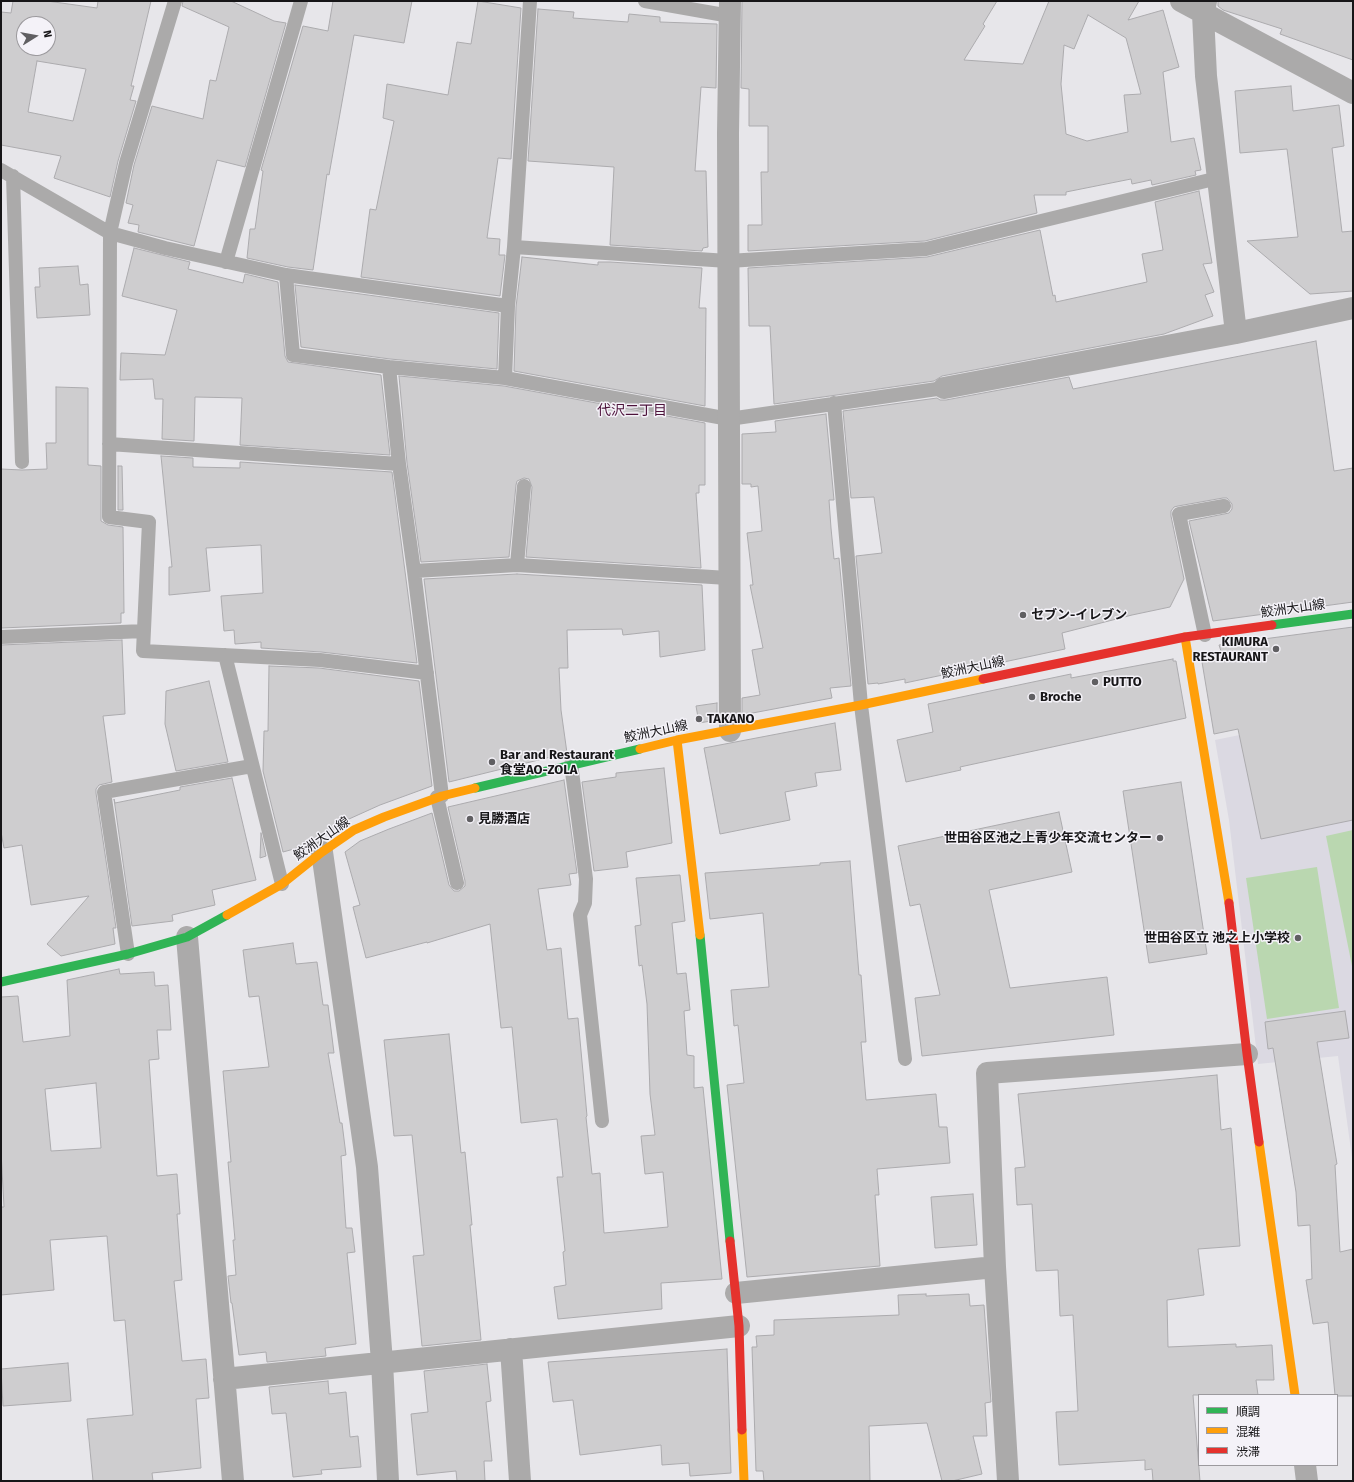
<!DOCTYPE html>
<meta charset="utf-8">
<style>
body{margin:0}
#map{position:relative;width:1354px;height:1482px;overflow:hidden;background:#e7e6ea;font-family:"Fira Sans","Noto Sans JP",sans-serif}
canvas{display:block}
.frame{position:absolute;inset:0;border:2px solid #171618;pointer-events:none}
.legend{position:absolute;left:1198px;top:1394px;width:140px;height:72px;box-sizing:border-box;background:#f4f2f8;border:1px solid #9c9a9e;margin:0;padding:5px 7px;list-style:none;font-size:12px;color:#171618}
.legend li{display:flex;align-items:center;gap:8px;height:20px}
.legend b{width:20px;border:1px solid #9c9a9e}
.north{position:absolute;left:16px;top:16px;width:40px;height:40px;box-sizing:border-box;background:#f4f2f8;border:1px solid #9c9a9e;border-radius:50%;rotate:79deg;font-size:11px;font-weight:700;line-height:16px;text-align:center;color:#171618}
.north::after{content:'';display:block;margin:auto;width:14px;height:18px;background:#605f62;clip-path:polygon(50% 0,100% 100%,50% 72%,0 100%)}
</style>
<div id="map">
<canvas width="1354" height="1482"></canvas>
<div class="frame"></div>
<ul class="legend">
<li><b style="height:5px;background:#30b455"></b>順調</li>
<li><b style="height:5px;background:#ff9f0a"></b>混雑</li>
<li><b style="height:5px;background:#e5322d"></b>渋滞</li>
</ul>
<div class="north">N</div>
</div>
<script>
const g = document.querySelector('canvas').getContext('2d');
g.lineJoin = 'round';
function paint(path, color) { g.fillStyle = color; g.fill(path, 'evenodd'); }
const toPath = rows => new Path2D(rows.map(r => 'M' + r).join(''));
function strokePath(path, color, width, dash) { g.strokeStyle = color; g.lineWidth = width; g.lineCap = dash ? 'butt' : 'round'; g.setLineDash(dash || []); g.stroke(path); }
function label(font, color, halo, rows, align = 'center') {
  g.font = font + ' "Fira Sans","Noto Sans JP",sans-serif'; g.lineWidth = 3; g.setLineDash([]); g.textBaseline = 'middle'; g.strokeStyle = halo; g.fillStyle = color; for (const [text, x, y, turn = 0] of rows) {
    g.save(); g.translate(x, y); g.rotate((+turn || 0) * Math.PI / 180); g.textAlign = isNaN(turn) ? turn : align; if (halo) g.strokeText(text, 0, 0); g.fillText(text, 0, 0); g.restore();
  }
}
paint(toPath([
 [1353,712,1353,1165,1338,1056,1258,1064,1229,820,1215,740]
]), '#dbd9e2');
paint(toPath([
 [1353,830,1353,971,1326,836],
 [1317,867,1339,1008,1267,1019,1246,878]
]), '#bad7b0');
const building = toPath([
 [13,1,47,1,97,8,98,1,151,1,131,86,134,86,130,100,136,101,118,161,110,197,54,178,61,156,1,145,1,12,11,13,13,1],
 [24,24,48,24,48,48,24,48,24,24],
 [37,61,86,69,73,121,28,112,37,61],
 [183,1,231,1,274,21,286,23,245,167,217,160,194,246,138,232,139,225,128,223,133,205,126,203,134,165,152,106,203,119,210,80,216,81,229,27,182,6,183,1],
 [333,1,412,1,404,43,354,35,329,175,327,174,313,270,288,267,247,258,250,229,255,229,263,171,261,170,303,26,328,31,333,1],
 [478,1,521,8,511,159,498,158,487,238,500,239,499,255,505,255,500,296,361,277,370,209,376,210,394,121,383,118,387,84,448,95,457,42,471,44,478,1],
 [742,1,997,1,983,24,985,26,964,60,1023,64,1049,1,1139,1,1128,20,1163,10,1179,67,1163,72,1171,142,1194,138,1201,170,1195,171,1196,175,1152,185,1151,180,1132,184,1131,179,1066,192,1066,195,1034,195,1037,213,925,241,748,251,748,225,762,225,761,172,768,172,768,126,749,126,749,89,741,88,742,1],
 [1088,15,1126,38,1141,94,1124,95,1128,132,1087,141,1066,134,1061,84,1064,45,1074,49,1088,15],
 [1218,1,1353,1,1353,60,1280,34,1282,29,1223,10,1218,6,1218,1],
 [538,9,574,12,573,18,628,22,629,14,660,17,660,22,717,24,716,88,701,87,695,171,706,171,708,247,703,248,702,251,610,245,614,167,528,161,538,9],
 [1291,86,1293,111,1339,105,1344,146,1332,148,1342,232,1353,231,1353,291,1310,294,1247,241,1298,237,1287,149,1240,153,1235,91,1291,86],
 [1199,191,1212,263,1203,264,1214,292,1205,295,1213,316,1164,334,942,376,934,381,774,404,770,326,749,326,748,268,927,257,1040,230,1053,296,1055,295,1056,302,1147,282,1142,254,1163,250,1155,202,1199,191],
 [134,248,190,262,188,269,243,283,245,274,278,282,285,356,288,362,381,375,390,455,240,445,242,398,195,397,194,441,162,439,163,399,155,399,153,379,120,380,121,353,165,355,177,310,122,296,134,248],
 [522,257,598,265,598,262,610,262,702,268,699,308,706,308,705,406,514,371,516,307,522,257],
 [78,266,80,285,88,284,90,315,37,318,35,287,40,287,39,268,78,266],
 [295,285,499,313,497,369,390,359,301,347,295,285],
 [1316,341,1334,471,1353,468,1353,602,1213,621,1189,521,1229,513,1232,509,1232,504,1227,498,1223,498,1178,506,1174,507,1171,511,1171,516,1184,579,1170,607,1132,615,1062,633,1065,649,905,683,905,679,878,684,878,683,868,684,856,556,882,553,874,497,851,498,843,411,937,398,940,400,946,400,1069,377,1073,389,1316,341],
 [399,376,504,386,705,423,705,485,699,485,699,493,696,493,701,568,526,557,532,487,529,479,524,478,517,481,516,485,509,557,421,562,407,463,399,376],
 [56,387,88,388,88,465,101,466,101,521,108,525,123,527,124,613,121,613,121,623,1,628,1,469,22,470,47,469,46,443,56,443,56,387],
 [826,414,834,500,829,500,831,528,834,559,839,558,851,686,830,688,832,698,742,715,742,698,760,695,752,650,763,648,750,585,753,585,747,533,762,531,758,486,751,487,751,484,742,484,742,434,776,432,775,421,826,414],
 [161,456,193,458,193,467,240,468,240,462,392,472,417,663,321,652,261,648,261,642,235,644,234,630,224,631,221,596,263,593,261,545,206,548,210,591,169,595,169,567,172,567,161,456],
 [118,466,122,466,123,510,118,510,118,466],
 [517,574,702,585,705,650,660,657,659,631,623,635,622,629,567,630,568,668,559,668,561,710,567,753,449,782,424,579,517,574],
 [1353,627,1353,820,1261,839,1238,729,1214,734,1201,656,1221,651,1219,645,1353,627],
 [122,640,125,714,103,716,112,782,99,785,96,789,96,793,116,928,113,928,115,944,61,956,47,944,89,896,31,905,22,845,4,848,1,832,1,645,122,640],
 [1173,659,1173,661,1176,661,1186,718,960,767,961,770,906,782,897,740,933,732,928,704,1071,674,1071,678,1173,659],
 [269,666,319,668,419,681,432,786,380,805,349,819,312,844,283,852,263,771,264,731,268,731,269,666],
 [209,681,228,762,176,771,165,724,166,691,209,681],
 [717,703,717,720,699,723,696,706,717,703],
 [835,723,841,770,815,773,817,786,785,792,790,820,720,834,704,748,835,723],
 [664,768,672,843,626,852,628,867,594,871,582,782,616,777,616,773,664,768],
 [232,778,256,880,212,890,215,905,172,915,173,921,132,926,114,799,115,803,180,790,180,787,232,778],
 [564,780,577,873,569,874,571,885,538,889,547,950,561,948,568,1019,578,1018,587,1116,586,1117,592,1174,600,1173,604,1233,668,1227,663,1172,645,1174,641,1136,655,1135,650,1094,647,1004,642,965,639,966,635,926,641,925,636,878,680,875,685,921,672,923,677,974,686,973,690,1010,684,1011,687,1055,694,1056,694,1088,703,1087,722,1279,661,1283,662,1309,558,1319,554,1287,566,1285,563,1252,565,1251,557,1177,563,1177,557,1119,521,1123,512,1027,501,1028,490,924,427,943,427,942,366,958,353,907,360,905,345,852,360,841,389,829,432,813,449,885,454,891,459,891,465,886,465,881,448,807,564,780],
 [1181,782,1207,954,1149,963,1123,791,1181,782],
 [1059,812,1072,872,989,890,1010,988,1107,977,1114,1035,922,1056,915,998,940,995,920,904,910,906,898,846,1059,812],
 [261,833,266,856,260,858,261,833],
 [850,861,859,975,861,975,866,1042,861,1042,866,1100,936,1094,939,1127,947,1127,950,1163,877,1169,879,1195,875,1195,880,1266,747,1277,727,1085,744,1083,738,1025,734,1026,731,990,769,987,763,913,710,919,705,873,820,865,820,863,850,861],
 [293,943,296,964,317,962,323,1005,328,1005,334,1053,328,1053,340,1123,342,1123,346,1155,341,1156,346,1228,352,1228,355,1252,347,1253,356,1344,325,1348,326,1356,267,1362,266,1352,239,1355,232,1303,231,1303,228,1276,236,1275,233,1240,235,1240,228,1162,231,1162,223,1071,269,1067,259,996,249,997,243,950,293,943],
 [119,969,120,974,154,972,155,986,168,985,171,1030,157,1030,159,1059,149,1060,157,1176,177,1174,180,1214,177,1214,182,1280,174,1281,182,1361,206,1359,209,1398,196,1399,201,1468,152,1473,153,1481,93,1481,87,1419,133,1415,125,1320,114,1321,107,1236,50,1240,54,1290,1,1295,1,1207,4,1207,1,1151,1,997,18,996,23,1042,70,1036,67,980,119,969],
 [96,1083,101,1148,51,1151,45,1089,96,1083],
 [1345,1011,1349,1038,1317,1042,1337,1164,1335,1165,1340,1252,1353,1249,1353,1396,1337,1396,1337,1395,1335,1395,1328,1322,1313,1324,1306,1280,1312,1279,1310,1225,1298,1226,1296,1192,1273,1048,1268,1049,1265,1022,1345,1011],
 [449,1034,461,1153,465,1152,472,1225,470,1225,481,1340,422,1346,413,1256,424,1255,412,1135,394,1136,384,1040,449,1034],
 [1217,1075,1221,1130,1231,1128,1240,1246,1198,1249,1204,1295,1167,1300,1168,1347,1236,1344,1236,1347,1272,1345,1274,1380,1256,1380,1258,1395,1193,1395,1200,1481,1153,1481,1152,1469,1145,1470,1145,1460,1059,1465,1056,1412,1078,1411,1073,1315,1060,1316,1058,1270,1036,1271,1032,1204,1017,1205,1015,1168,1025,1167,1018,1094,1217,1075],
 [973,1194,977,1245,935,1248,931,1197,973,1194],
 [926,1294,926,1296,969,1294,970,1306,984,1305,991,1402,985,1403,987,1436,973,1436,982,1474,952,1481,942,1481,927,1423,869,1426,870,1481,764,1481,763,1471,756,1471,752,1347,757,1347,756,1336,774,1335,774,1320,899,1315,898,1295,926,1294],
 [727,1349,731,1473,690,1476,689,1463,662,1465,661,1445,580,1455,573,1400,553,1402,548,1362,727,1349],
 [68,1363,71,1401,3,1406,1,1369,68,1363],
 [487,1364,491,1401,486,1402,492,1461,484,1461,485,1481,457,1481,456,1471,417,1475,411,1414,428,1412,424,1371,487,1364],
 [328,1381,329,1394,346,1392,350,1437,358,1436,361,1467,321,1470,322,1474,293,1477,286,1413,272,1414,269,1387,328,1381]
]);
paint(building, '#cecdcf');
strokePath(building, '#acabae', 1);
strokePath(toPath([
 [175,1,126,163,110,233,109,517,149,522,143,651,320,660,427,673],
 [645,1,730,16],
 [1,170,110,233,165,248,286,275,508,306],
 [13,176,22,462],
 [514,247,728,261,926,249,1218,178],
 [226,262,301,1],
 [286,275,293,355,389,367,505,378,729,419,944,388],
 [389,367,399,464,414,571,442,796],
 [505,378,508,306,514,247,530,1],
 [834,403,861,705,905,1059],
 [109,444,399,464],
 [517,565,524,486],
 [414,571,517,565,728,578],
 [1205,635,1179,514,1224,506],
 [1,637,144,631],
 [225,655,282,884],
 [571,764,586,879,585,903,580,915,602,1121],
 [437,797,457,883],
 [128,954,104,792,252,766]
]), '#abaaaa', 14);
strokePath(toPath([
 [1181,1,1353,93],
 [1206,1,1203,14,1206,76,1236,333],
 [944,388,1236,333,1353,308],
 [730,731,728,133,730,1],
 [322,852,367,1167,382,1362,388,1481],
 [187,937,233,1481],
 [736,1293,995,1267],
 [511,1349,520,1481],
 [224,1379,739,1326],
 [1305,1465,1307,1481],
 [1008,1481,995,1267,987,1073,1247,1054]
]), '#abaaaa', 22);
strokePath(toPath([
 [1272,625,1353,614],
 [475,788,640,749],
 [700,935,730,1241],
 [1,982,128,954,187,937,227,915]
]), '#30b455', 9);
strokePath(toPath([
 [1185,637,1229,903],
 [677,740,700,935],
 [640,749,677,740,861,705,983,679],
 [227,915,282,884,322,852,354,830,384,817,442,796,475,788],
 [1259,1142,1295,1395],
 [742,1430,744,1481]
]), '#ff9f0a', 9);
strokePath(toPath([
 [983,679,1185,637,1272,625],
 [1229,903,1247,1054,1259,1142],
 [730,1241,739,1326,742,1430]
]), '#e5322d', 9);
for (const [x, y, r, color] of [
 [1023,615,4,"#605f62"],
 [1276,649,4,"#605f62"],
 [1095,682,4,"#605f62"],
 [1032,697,4,"#605f62"],
 [699,719,4,"#605f62"],
 [492,762,4,"#605f62"],
 [470,819,4,"#605f62"],
 [1160,838,4,"#605f62"],
 [1298,938,4,"#605f62"]
]) { const dot = new Path2D(); dot.arc(x, y, r, 0, 2 * Math.PI); g.fillStyle = color; g.fill(dot); strokePath(dot, '#f4f2f8', 1.5); }
label('13px', '#171618', '#f4f2f8', [
 ["鮫洲大山線",1293,609,-8],
 ["鮫洲大山線",973,668,-12],
 ["鮫洲大山線",656,732,-12],
 ["鮫洲大山線",322,839,-35]
]);
label('bold 13px', '#171618', '#f4f2f8', [
 ["セブン-イレブン",1031,615],
 ["KIMURA",1268,642,"right"],
 ["RESTAURANT",1268,657,"right"],
 ["PUTTO",1103,682],
 ["Broche",1040,697],
 ["TAKANO",707,719],
 ["Bar and Restaurant",500,755],
 ["食堂AO-ZOLA",500,770],
 ["見勝酒店",478,819],
 ["世田谷区池之上青少年交流センター",1152,838,"right"],
 ["世田谷区立 池之上小学校",1290,938,"right"]
], 'left');
label('14px', '#4d133b', '#f4f2f8', [
 ["代沢二丁目",632,411]
]);
</script>
